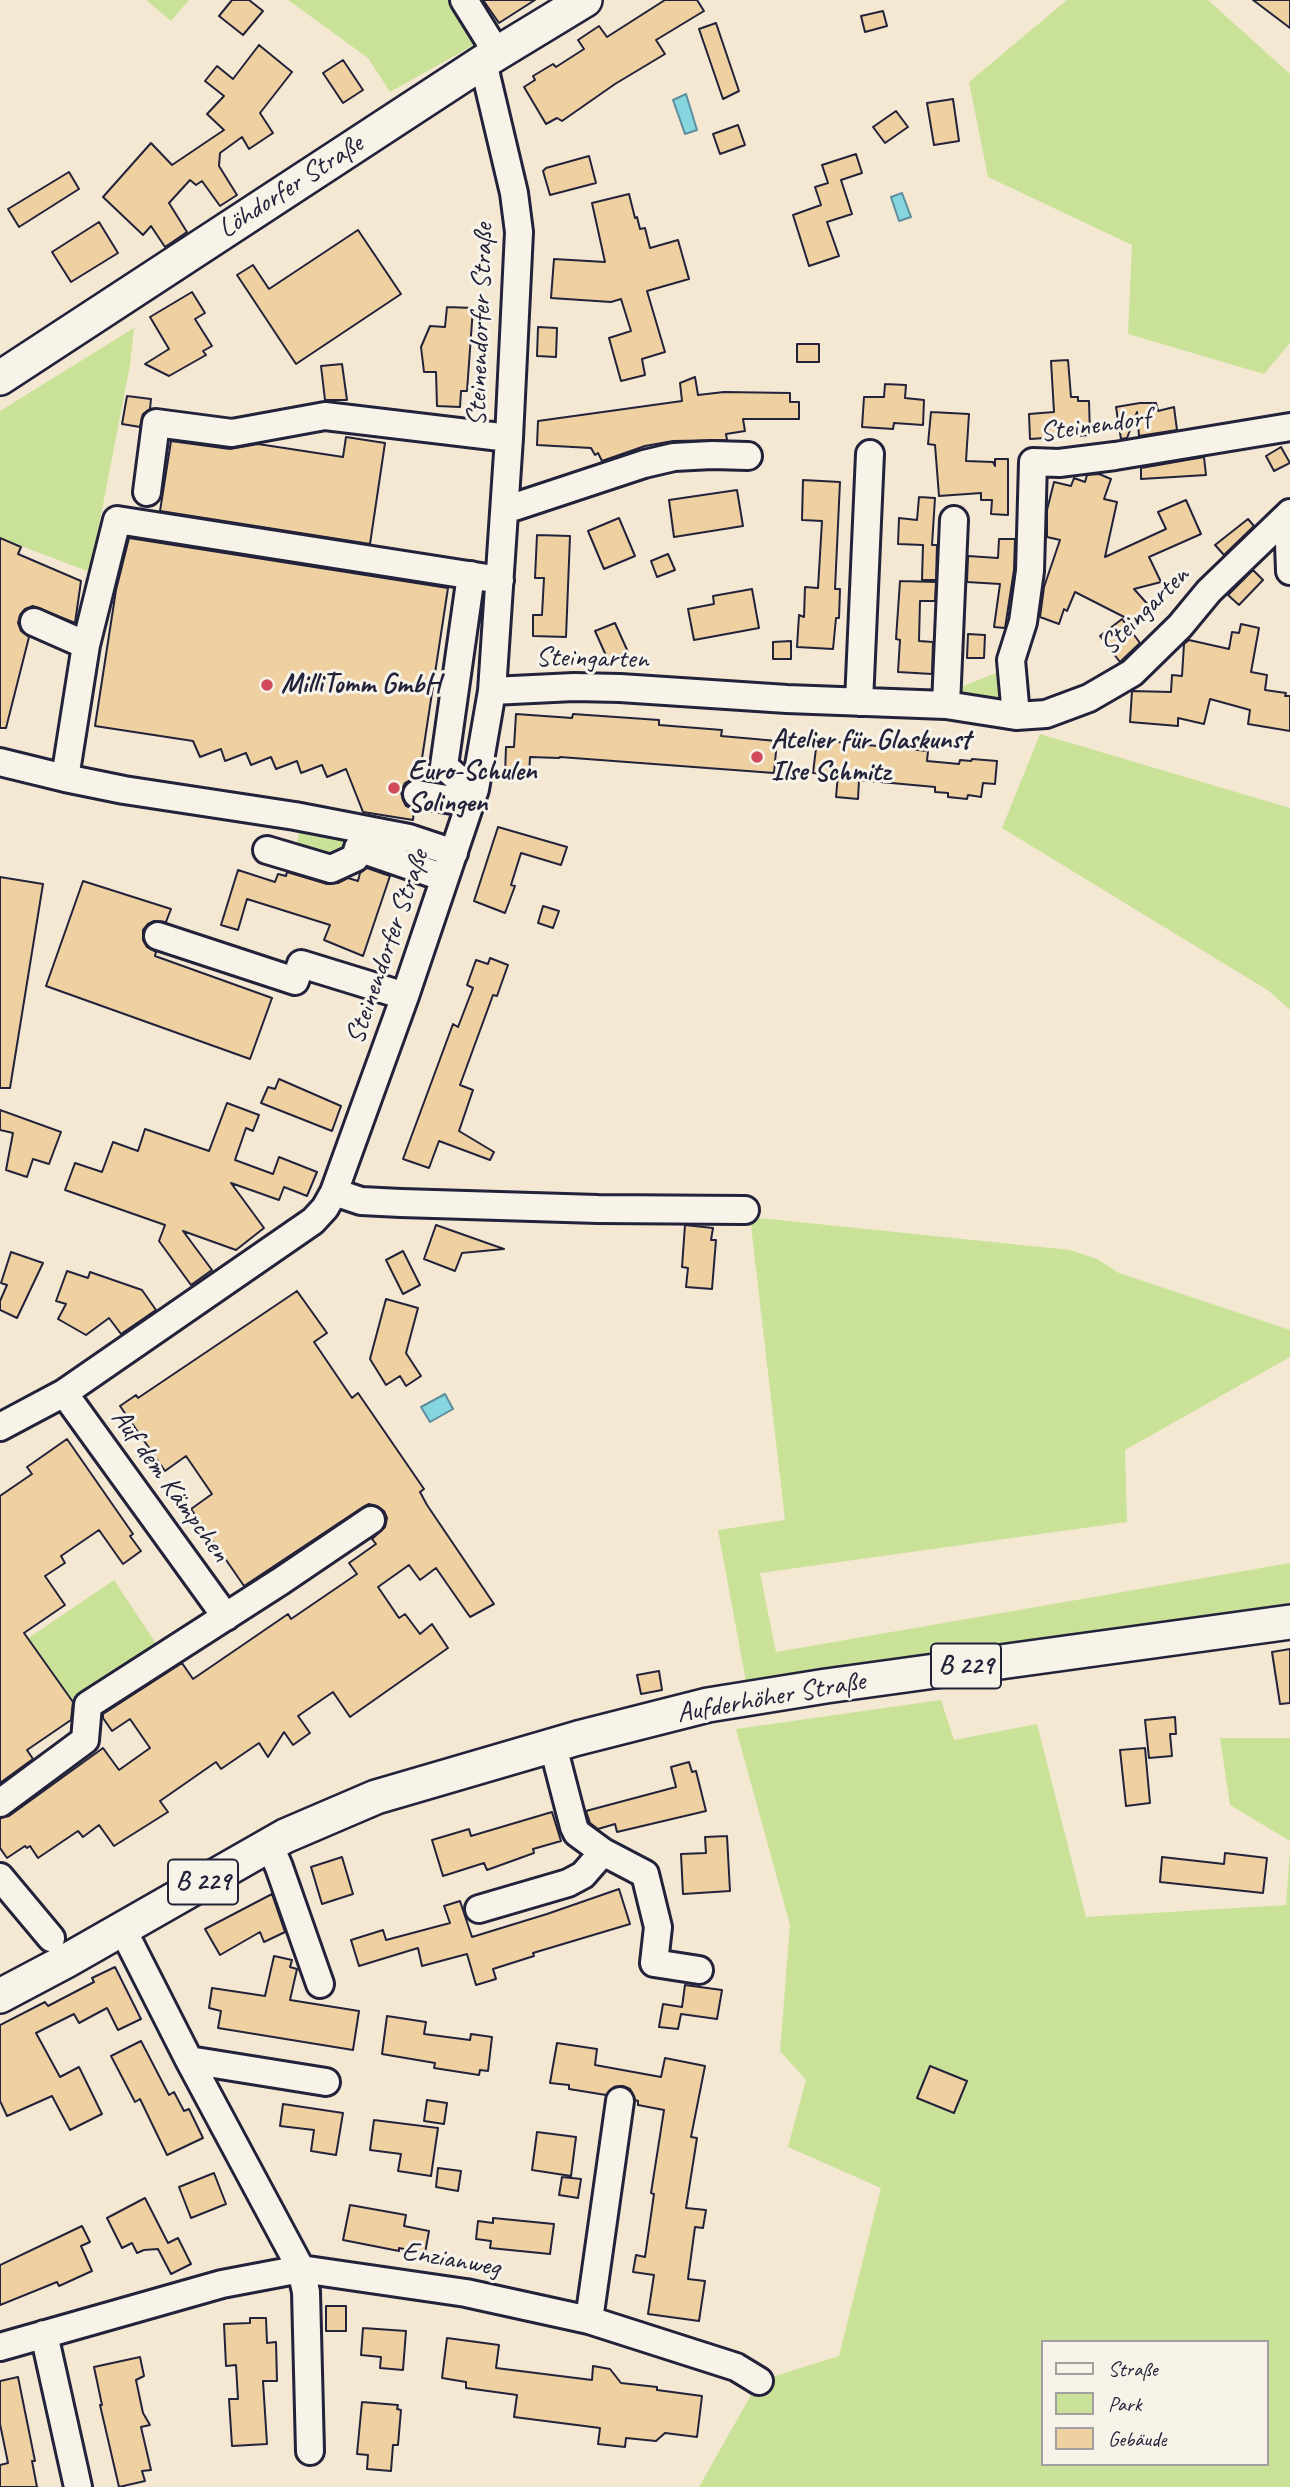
<!DOCTYPE html>
<meta charset="utf-8">
<style>
body{margin:0}
#map{position:relative;width:1290px;height:2487px;overflow:hidden;background:#f4e8d3;font-family:Caveat,sans-serif}
canvas{display:block}
.legend{position:absolute;left:1041px;top:2340px;width:228px;height:126px;box-sizing:border-box;background:#f7f3e8;border:2px solid #a29fa3;margin:0;padding:9px 12px;list-style:none;font-size:21px;color:#22223b}
.legend li{display:flex;align-items:center;gap:14px;height:35px}
.legend b{width:35px;border:2px solid #a29fa3}
</style>
<div id="map">
<canvas width="1290" height="2487"></canvas>
<ul class="legend">
<li><b style="height:9px;background:#f7f3e8"></b>Straße</li>
<li><b style="height:19px;background:#c9e298"></b>Park</li>
<li><b style="height:19px;background:#eed0a1"></b>Gebäude</li>
</ul>
</div>
<script>
const g = document.querySelector('canvas').getContext('2d');
g.lineJoin = 'round';
function paint(path, color) { g.fillStyle = color; g.fill(path, 'evenodd'); }
const toPath = rows => new Path2D(rows.map(r => 'M' + r).join(''));
function strokePath(path, color, width, dash) { g.strokeStyle = color; g.lineWidth = width; g.lineCap = dash ? 'butt' : 'round'; g.setLineDash(dash || []); g.stroke(path); }
function label(font, color, halo, rows, align = 'center') {
  g.font = font + ' Caveat,sans-serif'; g.lineWidth = 6; g.setLineDash([]); g.textBaseline = 'middle'; g.strokeStyle = halo; g.fillStyle = color; for (const [text, x, y, turn = 0] of rows) {
    g.save(); g.translate(x, y); g.rotate((+turn || 0) * Math.PI / 180); g.textAlign = isNaN(turn) ? turn : align; if (halo) g.strokeText(text, 0, 0); g.fillText(text, 0, 0); g.restore();
  }
}
paint(toPath([
 [146,0,189,0,171,21],
 [288,0,459,0,481,41,390,92,368,58],
 [1067,0,1208,0,1290,74,1290,343,1264,374,1128,334,1132,245,988,177,969,82],
 [134,328,130,365,90,572,0,538,0,411],
 [1004,670,1011,706,955,700,953,690],
 [1040,734,1290,808,1290,1010,1269,991,1002,828],
 [300,829,350,837,345,856,331,864,295,851],
 [750,1217,1070,1250,1097,1259,1119,1273,1290,1330,1290,1357,1125,1450,1127,1522,760,1573,776,1652,1290,1563,1290,1612,747,1687,718,1530,785,1520],
 [114,1580,161,1651,76,1707,27,1639],
 [941,1700,954,1740,1037,1724,1086,1917,1286,1905,1290,1849,1290,2487,699,2487,759,2381,839,2356,881,2188,788,2147,806,2080,780,2051,790,1925,736,1729],
 [1043,2342,1267,2342,1267,2464,1043,2464],
 [1220,1738,1290,1738,1290,1841,1230,1805]
]), '#c9e298');
const water = toPath([
 [686,94,697,130,685,134,673,100,686,94],
 [902,193,911,217,899,221,891,197,902,193],
 [445,1394,453,1409,430,1422,421,1407,445,1394]
]);
paint(water, '#85d6de');
strokePath(water, '#5d8e9d', 2);
const building = toPath([
 [232,0,249,0,263,11,243,35,219,16,232,0],
 [483,0,535,0,499,23,483,0],
 [665,0,697,0,704,11,656,40,665,54,615,84,562,121,557,118,546,124,524,87,535,80,533,76,553,64,556,67,584,49,578,40,599,26,607,37,665,0],
 [1253,0,1290,0,1290,28,1253,0],
 [883,11,887,26,865,32,861,16,883,11],
 [716,23,739,91,723,99,699,29,716,23],
 [259,45,292,72,260,113,273,133,249,149,242,137,220,153,219,166,237,195,220,206,202,181,196,185,190,180,169,203,187,232,165,247,151,226,143,235,103,197,151,143,172,165,224,130,207,114,224,96,205,81,217,66,233,79,259,45],
 [343,60,363,90,343,103,323,73,343,60],
 [953,99,959,141,934,145,927,103,953,99],
 [896,111,908,127,885,143,873,127,896,111],
 [738,125,745,145,720,154,713,134,738,125],
 [856,154,862,173,841,180,852,214,827,222,839,256,809,266,793,215,821,205,815,187,828,183,822,165,856,154],
 [589,156,596,183,550,195,543,171,546,168,589,156],
 [69,172,79,189,19,227,8,209,69,172],
 [629,194,635,218,637,217,640,229,645,228,650,248,678,240,689,279,647,291,665,352,642,359,645,375,621,381,609,338,631,331,621,299,611,302,551,298,554,259,605,262,592,203,629,194],
 [99,222,118,253,71,282,52,252,99,222],
 [358,230,401,294,296,364,237,275,253,265,269,289,358,230],
 [192,292,205,313,195,319,212,346,203,351,206,355,169,376,145,364,169,349,150,317,192,292],
 [447,307,473,308,467,391,461,391,460,407,437,406,436,372,424,372,421,347,430,326,445,327,447,307],
 [538,327,557,328,556,357,537,356,538,327],
 [797,344,819,344,819,362,797,362,797,344],
 [1068,360,1071,397,1078,397,1078,401,1089,401,1090,435,1030,439,1029,414,1054,412,1051,361,1068,360],
 [342,364,347,400,325,400,321,366,342,364],
 [695,377,698,395,724,392,790,393,790,402,799,402,799,419,743,419,745,431,726,434,727,440,673,441,645,446,602,461,598,453,595,455,591,448,537,445,538,421,682,401,680,383,695,377],
 [885,384,906,385,905,398,924,400,923,425,894,423,893,429,862,427,864,397,884,397,885,384],
 [127,396,151,399,150,409,143,414,140,427,122,424,127,396],
 [1140,403,1156,403,1158,411,1174,407,1177,430,1139,436,1137,412,1127,438,1121,439,1116,407,1140,403],
 [931,412,969,414,966,461,993,462,995,466,995,459,1008,459,1008,515,991,514,992,500,981,500,981,493,939,496,935,445,928,444,931,412],
 [346,437,385,443,370,544,160,511,171,441,230,449,258,444,343,457,346,437],
 [1281,447,1290,463,1274,471,1266,456,1281,447],
 [1204,457,1206,475,1141,479,1141,468,1204,457],
 [1099,474,1111,479,1104,499,1117,502,1105,557,1166,529,1158,512,1186,500,1201,534,1149,557,1161,582,1134,589,1151,608,1132,621,1075,592,1067,611,1064,609,1059,624,1040,617,1044,587,1060,540,1047,537,1047,510,1054,482,1071,486,1074,478,1085,482,1087,475,1099,474],
 [803,480,840,482,835,589,840,589,839,618,836,618,833,649,797,647,799,615,804,617,805,587,818,588,822,521,802,520,803,480],
 [737,490,743,526,674,537,669,500,737,490],
 [919,497,935,498,932,545,937,545,936,580,922,580,923,545,898,544,899,518,917,520,919,497],
 [619,518,635,556,604,569,588,531,619,518],
 [1248,519,1254,526,1224,555,1215,545,1248,519],
 [537,535,570,536,566,637,533,636,533,615,542,615,544,578,535,578,537,535],
 [0,538,21,547,18,554,81,581,75,623,33,606,25,609,20,615,18,623,21,631,29,637,6,728,0,728,0,538],
 [129,538,448,588,419,778,412,779,405,783,401,792,403,800,406,806,414,809,413,820,363,812,346,769,327,777,322,765,301,773,297,761,276,769,271,757,251,765,246,753,225,761,221,749,200,757,193,741,95,726,116,590,129,538],
 [999,539,1015,539,1014,570,1005,628,994,627,1000,584,967,582,968,556,998,558,999,539],
 [668,554,675,570,657,577,651,561,668,554],
 [1253,570,1263,580,1239,605,1228,595,1253,570],
 [900,581,936,582,935,601,920,601,919,641,933,642,932,674,898,672,900,640,896,639,900,581],
 [752,589,759,628,694,640,688,609,714,604,713,596,752,589],
 [1122,619,1140,643,1120,662,1100,636,1122,619],
 [615,623,628,652,608,660,595,631,615,623],
 [1241,624,1259,628,1251,672,1267,675,1265,690,1286,693,1285,696,1290,696,1290,731,1248,724,1250,710,1210,699,1204,724,1178,718,1178,726,1130,722,1132,691,1171,692,1172,675,1182,676,1184,644,1189,640,1229,649,1232,632,1239,633,1241,624],
 [968,634,985,635,984,658,967,658,968,634],
 [791,641,791,659,773,659,773,642,791,641],
 [516,714,572,718,573,714,659,720,659,725,722,730,721,736,777,741,774,773,560,757,559,758,530,757,529,776,505,775,506,747,514,747,516,714],
 [817,740,928,751,927,761,959,764,960,760,971,761,972,759,997,761,995,784,983,783,981,797,968,795,967,799,948,797,948,793,935,792,935,787,859,780,858,799,836,797,838,775,813,773,817,740],
 [498,827,567,847,561,865,521,853,511,885,515,886,505,913,474,901,498,827],
 [367,868,390,876,363,956,324,940,330,925,247,899,238,930,221,925,238,870,275,882,278,874,286,876,287,872,327,884,338,883,348,878,358,881,360,873,367,868],
 [0,877,43,884,10,1088,0,1088,0,877],
 [83,881,171,909,166,922,154,921,148,924,143,930,143,940,147,947,156,952,155,956,272,998,250,1059,46,986,83,881],
 [543,906,559,911,553,928,538,923,543,906],
 [490,958,508,965,497,996,493,995,460,1085,473,1090,459,1131,494,1152,490,1160,439,1141,429,1168,403,1159,453,1024,458,1027,473,988,467,985,476,960,488,964,490,958],
 [279,1079,341,1106,332,1131,261,1103,268,1087,275,1089,279,1079],
 [227,1103,259,1115,253,1131,246,1128,235,1160,273,1174,279,1157,317,1172,307,1196,284,1187,279,1200,231,1183,264,1228,236,1250,183,1231,212,1270,191,1285,159,1241,165,1225,65,1190,75,1163,102,1172,113,1142,138,1151,145,1129,209,1151,227,1103],
 [0,1110,61,1132,49,1164,33,1159,27,1177,6,1170,13,1133,0,1130,0,1110],
 [436,1225,504,1249,462,1253,455,1271,424,1259,436,1225],
 [685,1225,713,1228,711,1240,716,1240,712,1289,686,1287,688,1268,682,1267,685,1225],
 [403,1251,420,1285,403,1294,386,1260,403,1251],
 [11,1252,43,1263,17,1318,0,1310,0,1301,7,1285,1,1283,11,1252],
 [67,1271,88,1278,90,1272,142,1290,156,1310,121,1334,109,1318,86,1335,58,1319,66,1304,56,1301,67,1271],
 [297,1291,327,1333,314,1342,352,1398,358,1393,424,1489,420,1492,427,1505,494,1604,470,1617,436,1568,420,1580,409,1565,378,1587,399,1618,405,1614,420,1634,432,1624,448,1648,350,1717,333,1692,298,1716,310,1733,293,1745,284,1732,268,1757,259,1743,221,1769,216,1762,160,1801,168,1812,114,1846,99,1825,83,1837,78,1831,38,1858,30,1846,27,1848,25,1846,7,1858,0,1848,0,1818,9,1816,103,1748,119,1770,150,1748,130,1719,112,1731,103,1718,103,1714,182,1663,193,1679,288,1614,291,1619,357,1574,349,1563,376,1544,372,1539,385,1527,387,1518,384,1511,377,1506,369,1504,363,1507,244,1586,191,1509,212,1494,186,1456,165,1471,120,1406,136,1395,138,1398,297,1291],
 [386,1299,418,1308,406,1353,421,1376,406,1386,400,1376,386,1385,370,1359,386,1299],
 [67,1439,133,1534,130,1536,141,1551,123,1564,99,1530,61,1556,65,1563,45,1576,65,1605,24,1633,73,1702,71,1720,27,1750,33,1759,0,1783,0,1496,32,1474,27,1467,67,1439],
 [1290,1649,1290,1703,1280,1704,1272,1652,1290,1649],
 [659,1671,662,1690,641,1694,637,1675,659,1671],
 [1175,1717,1176,1734,1170,1734,1172,1756,1149,1758,1145,1720,1175,1717],
 [1145,1748,1150,1803,1126,1806,1120,1750,1145,1748],
 [689,1762,692,1772,696,1771,706,1811,617,1832,615,1824,598,1829,590,1823,586,1811,676,1787,671,1767,689,1762],
 [552,1812,561,1841,533,1849,534,1853,487,1870,484,1863,443,1876,432,1840,469,1829,471,1836,552,1812],
 [727,1836,730,1891,683,1894,681,1854,706,1853,705,1837,727,1836],
 [1225,1853,1267,1858,1263,1893,1160,1882,1162,1857,1224,1864,1225,1853],
 [342,1857,353,1894,322,1904,311,1867,342,1857],
 [619,1889,630,1924,533,1953,534,1956,493,1969,496,1979,476,1985,467,1954,422,1966,418,1948,359,1966,351,1940,383,1930,386,1940,450,1923,444,1906,460,1901,472,1937,547,1914,619,1889],
 [272,1894,285,1932,264,1942,260,1932,220,1955,205,1929,272,1894],
 [274,1956,292,1960,290,1967,297,1969,290,2000,359,2011,353,2050,218,2028,221,2011,209,2008,212,1988,265,1996,274,1956],
 [115,1967,141,2019,118,2030,107,2008,79,2023,74,2014,36,2033,60,2077,79,2067,102,2114,70,2130,52,2096,7,2116,0,2101,0,2025,45,2002,48,2006,94,1982,92,1978,115,1967],
 [685,1985,722,1990,717,2019,681,2014,678,2029,659,2027,663,2004,682,2007,685,1985],
 [387,2016,426,2022,424,2034,470,2040,471,2034,492,2037,488,2071,480,2070,479,2075,434,2068,435,2063,382,2054,387,2016],
 [141,2041,169,2095,174,2092,184,2111,189,2109,203,2138,167,2155,140,2099,135,2102,111,2056,141,2041],
 [557,2043,597,2049,595,2065,661,2077,665,2058,705,2066,691,2137,697,2138,686,2208,706,2210,703,2228,695,2227,688,2279,705,2281,699,2321,648,2314,654,2275,633,2272,636,2255,645,2257,654,2194,651,2193,664,2110,638,2105,638,2101,635,2100,630,2089,623,2086,614,2087,606,2095,569,2089,569,2085,550,2083,557,2043],
 [930,2066,967,2081,954,2113,917,2098,930,2066],
 [427,2100,447,2103,444,2124,424,2121,427,2100],
 [283,2104,343,2113,336,2155,311,2151,314,2130,280,2126,283,2104],
 [374,2120,438,2128,431,2176,398,2171,401,2154,370,2150,374,2120],
 [537,2132,576,2137,571,2176,532,2170,537,2132],
 [438,2168,461,2171,458,2191,436,2187,438,2168],
 [214,2173,226,2204,191,2218,179,2187,214,2173],
 [562,2177,581,2179,578,2198,559,2195,562,2177],
 [145,2198,168,2243,178,2238,191,2264,171,2274,158,2249,144,2250,137,2253,132,2243,122,2248,107,2218,145,2198],
 [350,2205,406,2215,404,2226,429,2231,425,2253,399,2248,399,2251,343,2240,350,2205],
 [493,2218,554,2224,550,2254,490,2248,491,2241,476,2239,478,2221,493,2223,493,2218],
 [82,2226,90,2242,81,2246,92,2271,59,2286,57,2282,0,2305,0,2265,82,2226],
 [326,2306,346,2306,346,2331,326,2331,326,2306],
 [250,2318,266,2318,267,2343,276,2342,277,2381,263,2381,267,2444,232,2446,229,2399,238,2399,236,2365,226,2366,224,2324,250,2323,250,2318],
 [363,2328,406,2331,403,2370,380,2368,381,2357,361,2355,363,2328],
 [447,2338,499,2345,496,2368,592,2380,593,2366,610,2369,621,2383,657,2387,657,2390,702,2396,697,2437,665,2433,656,2441,626,2438,625,2447,598,2444,600,2428,514,2417,517,2395,466,2388,466,2382,442,2378,447,2338],
 [140,2357,144,2376,136,2380,143,2413,150,2425,141,2427,151,2470,142,2471,145,2481,119,2487,100,2405,102,2405,94,2367,140,2357],
 [18,2377,35,2461,32,2461,37,2487,0,2487,0,2465,8,2463,0,2424,0,2381,18,2377],
 [362,2402,398,2405,397,2409,401,2410,398,2445,393,2445,391,2471,367,2469,368,2455,357,2454,362,2402]
]);
paint(building, '#eed0a1');
strokePath(building, '#22223b', 2);
const minor = toPath([
 [464,0,497,53],
 [147,492,156,423,232,433,325,416,509,438],
 [505,510,644,464,674,457,712,455,748,456],
 [1288,515,1290,571],
 [471,575,444,766,462,782,475,789],
 [34,622,86,645],
 [492,691,574,687,620,688,787,699,946,705,1016,716,1046,714,1089,698,1132,673,1180,626,1209,591,1290,513],
 [859,702,870,454],
 [946,705,954,520],
 [1016,716,1011,660,1023,622,1030,571,1033,462,1059,463,1115,456,1290,427],
 [0,762,65,778],
 [417,794,470,803],
 [267,850,331,869,355,858,358,848,445,878],
 [454,853,409,838,295,816,124,790,65,778,86,645,117,520,500,580],
 [158,936,295,981,301,964,405,996],
 [334,1192,361,1201,401,1203,598,1209,745,1210],
 [64,1393,226,1617],
 [0,1427,64,1393,313,1221,325,1208,334,1192,405,996,475,789,492,691,509,438,519,232,514,193,483,62],
 [553,1746,574,1827,577,1833,603,1852,645,1874,658,1927,654,1963,699,1970],
 [0,1803,85,1740,88,1705,281,1581,371,1520],
 [269,1844,279,1867,320,1984],
 [0,1877,51,1938],
 [479,1909,568,1883,583,1875,603,1852],
 [122,1928,189,2060,301,2269,306,2292,310,2451],
 [189,2060,326,2082],
 [589,2320,620,2101],
 [44,2334,78,2487],
 [0,2347,222,2284,301,2269,466,2293,589,2320,736,2367,759,2381]
]);
const major = toPath([
 [0,378,483,62,585,0],
 [0,1996,66,1961,285,1836,376,1797,578,1738,708,1705,826,1686,1290,1622]
]);
strokePath(minor, '#22223b', 32);
strokePath(major, '#22223b', 38);
strokePath(minor, '#f7f3e8', 26);
strokePath(major, '#f7f3e8', 33);
for (const [x, y, r, color] of [
 [267,685,7,"#d1495b"],
 [757,757,7,"#d1495b"],
 [394,788,7,"#d1495b"]
]) { const dot = new Path2D(); dot.arc(x, y, r, 0, 2 * Math.PI); g.fillStyle = color; g.fill(dot); strokePath(dot, '#f7f3e8', 2.5); }
for (const [x, y, w] of [
 [966,1666,70],
 [203,1882,70]
]) { const box = new Path2D(); box.roundRect(x - w / 2, y - 22.5, w, 45, 5); g.fillStyle = '#f7f3e8'; g.fill(box); strokePath(box, '#22223b', 2); }
label('bold 26px', '#22223b', null, [
 ["B 229",966,1666],
 ["B 229",203,1882]
]);
label('28px', '#22223b', '#f7f3e8', [
 ["Löhdorfer Straße",291,187,-33],
 ["Steinendorfer Straße",481,325,-88],
 ["Steinendorf",1095,426,-8],
 ["Steingarten",1145,611,-45],
 ["Steingarten",592,659,1],
 ["Steinendorfer Straße",388,947,-71],
 ["Auf dem Kämpchen",170,1486,54],
 ["Aufderhöher Straße",771,1698,-10],
 ["Enzianweg",451,2260,10]
]);
label('bold 28px', '#22223b', '#f7f3e8', [
 ["MilliTomm GmbH",281,685],
 ["Atelier für Glaskunst",771,741],
 ["Ilse Schmitz",771,773],
 ["Euro-Schulen",408,772],
 ["Solingen",408,804]
], 'left');
</script>
